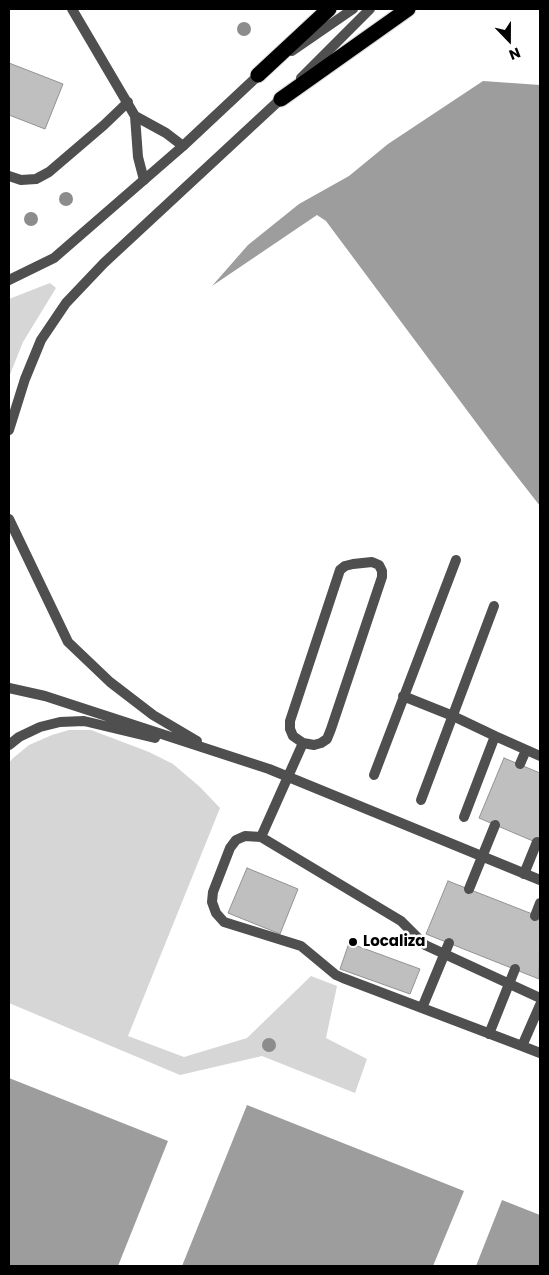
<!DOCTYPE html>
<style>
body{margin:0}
#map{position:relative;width:549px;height:1275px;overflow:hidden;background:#fff;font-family:Poppins,sans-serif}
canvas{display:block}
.frame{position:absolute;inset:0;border:10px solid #000;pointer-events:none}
.north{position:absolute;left:484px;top:15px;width:50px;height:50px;-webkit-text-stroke:4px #fff;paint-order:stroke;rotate:158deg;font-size:14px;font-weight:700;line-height:20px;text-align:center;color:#000}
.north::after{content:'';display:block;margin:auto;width:18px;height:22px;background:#000;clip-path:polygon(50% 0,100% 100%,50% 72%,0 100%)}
</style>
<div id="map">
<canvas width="549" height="1275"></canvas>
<div class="frame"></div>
<div class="north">N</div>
</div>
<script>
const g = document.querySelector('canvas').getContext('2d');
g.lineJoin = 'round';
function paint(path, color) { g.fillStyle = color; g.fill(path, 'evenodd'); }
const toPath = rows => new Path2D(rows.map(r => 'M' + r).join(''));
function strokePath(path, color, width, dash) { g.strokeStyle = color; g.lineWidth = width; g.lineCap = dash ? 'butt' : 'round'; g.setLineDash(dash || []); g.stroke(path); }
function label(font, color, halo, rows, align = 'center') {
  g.font = font + ' Poppins,sans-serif'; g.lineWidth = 5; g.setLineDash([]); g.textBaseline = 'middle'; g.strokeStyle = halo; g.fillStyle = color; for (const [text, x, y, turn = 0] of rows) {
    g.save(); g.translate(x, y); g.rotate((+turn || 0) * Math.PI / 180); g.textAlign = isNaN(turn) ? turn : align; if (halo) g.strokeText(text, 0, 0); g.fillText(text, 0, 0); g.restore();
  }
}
paint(toPath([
 [50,283,56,288,23,342,9,377,9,299],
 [69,730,91,730,149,752,173,764,200,787,220,808,128,1036,184,1057,247,1038,311,976,337,986,326,1038,367,1059,355,1093,262,1056,180,1075,9,1003,9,763,12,759,29,745,52,735]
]), '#d6d6d6');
paint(toPath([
 [483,81,540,85,540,506,501,456,326,221,317,215,212,286,248,245,299,204,349,176,388,144],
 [9,1078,168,1141,118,1266,9,1266],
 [247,1105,464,1191,433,1266,182,1266],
 [502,1200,540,1215,540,1266,476,1266]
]), '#9d9d9d');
const building = toPath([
 [9,63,63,84,45,129,9,115,9,63],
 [504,758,540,773,540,844,479,818,504,758],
 [247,868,298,889,280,934,228,913,247,868],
 [448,881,540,917,539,979,426,934,448,881],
 [349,943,420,969,410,994,340,969,349,943]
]);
paint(building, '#bfbfbf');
strokePath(building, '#939393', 1);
const highway = toPath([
 [258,75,329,9],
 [281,99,408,9]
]);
strokePath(highway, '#dbdbdb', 17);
strokePath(toPath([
 [72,9,135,116,138,157,144,180],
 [135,116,166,133,183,146],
 [9,176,21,180,36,179,49,172,104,125,128,102],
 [9,519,68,642,110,682,153,715,197,741],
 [9,688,45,696,269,769,540,880],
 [403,696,453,716,495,736,464,817],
 [495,736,540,756],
 [303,743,314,745,321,743,327,739,331,729,382,577,382,571,379,565,372,562,353,564,345,566,340,570,290,721,290,729,293,736,303,743,261,837,401,921,425,945,540,998],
 [9,745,19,737,40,727,60,722,84,721,155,738],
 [520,764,526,750],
 [374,775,456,560],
 [421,800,494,606],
 [261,837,245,836,236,840,230,848,213,892,212,902,216,913,224,922,301,946,336,975,343,978,522,1046],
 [524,874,537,842],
 [469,889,495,825],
 [535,916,540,903],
 [540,1005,522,1046,540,1053],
 [422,1008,449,943],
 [489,1034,515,969]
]), '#4f4f4f', 10);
strokePath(toPath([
 [292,51,353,9],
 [301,78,370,9],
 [9,280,54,258,183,146,262,72],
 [9,430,25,379,41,340,66,303,104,263,284,96]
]), '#4f4f4f', 10);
strokePath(highway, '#000', 15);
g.fillStyle = '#8c8c8c';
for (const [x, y] of [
 [244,29],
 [66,199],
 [31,219],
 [269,1045]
]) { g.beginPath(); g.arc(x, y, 7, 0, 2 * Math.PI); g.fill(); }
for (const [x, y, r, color] of [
 [353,942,5,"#000"]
]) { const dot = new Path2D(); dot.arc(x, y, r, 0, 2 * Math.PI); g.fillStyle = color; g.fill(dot); strokePath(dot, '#fff', 2); }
label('bold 15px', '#000', '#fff', [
 ["Localiza",363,942]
], 'left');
</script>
